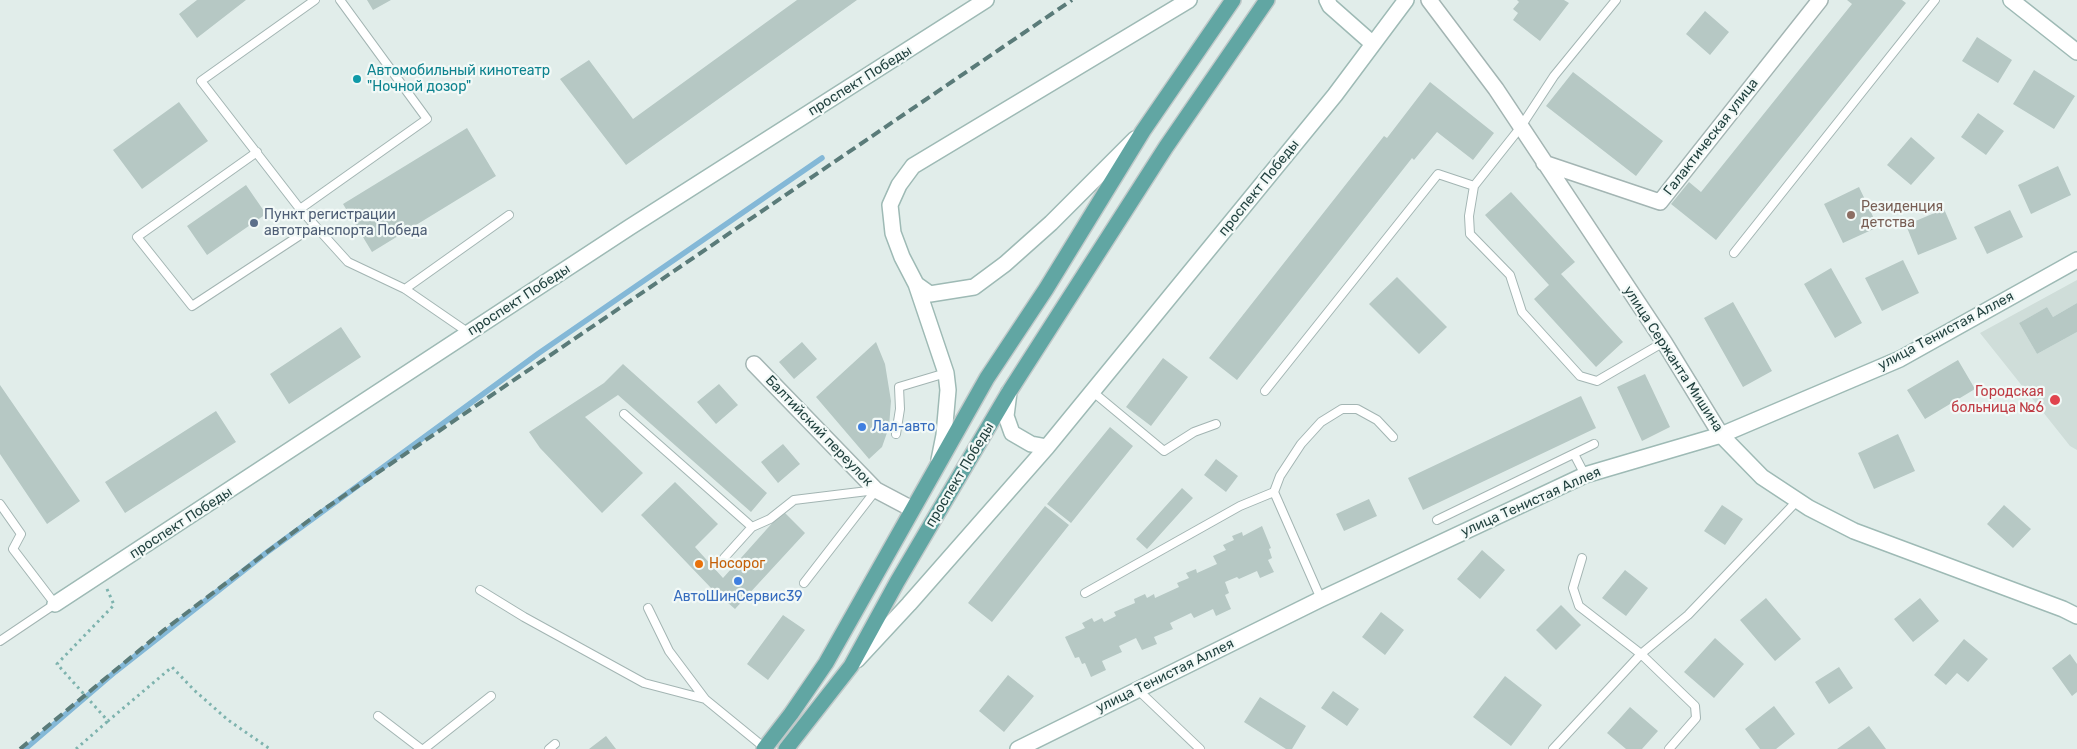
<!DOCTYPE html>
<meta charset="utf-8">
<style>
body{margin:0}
canvas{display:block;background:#e1edea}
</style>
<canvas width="2077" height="749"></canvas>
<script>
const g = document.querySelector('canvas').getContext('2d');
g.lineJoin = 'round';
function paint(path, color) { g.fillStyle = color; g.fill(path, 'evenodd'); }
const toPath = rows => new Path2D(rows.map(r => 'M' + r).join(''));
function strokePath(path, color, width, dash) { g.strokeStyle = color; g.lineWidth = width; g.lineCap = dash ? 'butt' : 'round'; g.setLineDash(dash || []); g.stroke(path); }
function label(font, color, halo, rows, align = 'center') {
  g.font = font + ' Rubik,sans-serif'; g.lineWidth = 4.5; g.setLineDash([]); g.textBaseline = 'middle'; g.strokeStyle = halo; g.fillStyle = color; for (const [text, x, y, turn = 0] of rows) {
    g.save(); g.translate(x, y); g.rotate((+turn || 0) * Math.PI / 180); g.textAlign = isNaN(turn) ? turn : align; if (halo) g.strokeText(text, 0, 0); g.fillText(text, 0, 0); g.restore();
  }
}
paint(toPath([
 [2077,280,2077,303,2053,317,2047,307,2019,323,2037,354,2077,332,2077,450,2070,446,1980,333]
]), '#cfddd9');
strokePath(toPath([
 [25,749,115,672,266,553,539,353,822,158]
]), '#84b8d7', 5.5);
paint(toPath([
 [197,0,246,0,197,38,179,14],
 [367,0,391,0,373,10],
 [797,0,857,0,626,165,560,79,589,60,633,119],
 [1517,0,1564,0,1569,3,1540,41,1513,20,1518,13,1513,9,1519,2],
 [1847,0,1902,0,1906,3,1716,240,1671,204,1689,182,1701,192,1852,4],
 [1705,11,1729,32,1710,55,1686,34],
 [1977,37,2012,60,1998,83,1962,61],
 [2034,70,2075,96,2054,129,2013,104],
 [1573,72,1663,141,1636,176,1546,106],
 [1430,82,1494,133,1473,160,1437,132,1414,160,1412,158,1237,380,1209,358,1384,136,1387,138],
 [179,102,208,141,142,189,113,150],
 [1978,113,2004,131,1986,155,1961,137],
 [467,128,496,176,372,252,343,204],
 [1911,137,1935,158,1911,185,1887,165],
 [2058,166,2071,195,2031,214,2018,185],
 [246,185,266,214,207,255,187,226],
 [1859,187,1878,227,1843,243,1824,204],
 [1511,192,1575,262,1561,274,1623,342,1596,367,1534,299,1549,285,1485,215],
 [1944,209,1957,239,1918,255,1906,225],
 [2010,210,2023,237,1987,254,1974,227],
 [1903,260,1919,293,1882,311,1865,278],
 [1831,268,1862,323,1835,338,1804,284],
 [1397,277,1447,327,1419,354,1369,304],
 [1733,302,1772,371,1743,387,1704,318],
 [2077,303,2077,332,2037,354,2019,323,2047,307,2053,317],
 [341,327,361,357,289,404,270,374],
 [802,342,817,359,794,379,779,362],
 [876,342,885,364,891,401,889,427,882,447,869,459,816,397],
 [1163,358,1188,377,1151,426,1126,407],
 [1958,360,1975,389,1925,419,1907,390],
 [623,364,767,493,751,512,618,395,585,417,643,473,602,513,540,448,529,432,604,383],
 [1645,374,1670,427,1642,441,1617,387],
 [719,384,738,405,716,424,697,402],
 [0,385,80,501,47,524,0,454],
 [1581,396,1596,428,1423,510,1408,478],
 [216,411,236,442,125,513,105,482],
 [1110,427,1133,446,1071,523,1047,504],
 [1898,434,1915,471,1874,489,1858,453],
 [783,444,800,464,778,483,761,462],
 [1216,459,1238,476,1226,492,1204,475],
 [675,482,718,524,695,547,723,578,783,511,805,533,735,609,712,589,641,515],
 [1182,488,1193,498,1147,549,1136,539],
 [1369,499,1377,516,1344,531,1336,514],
 [1722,505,1743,519,1725,545,1704,531],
 [2004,505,2031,529,2013,548,1987,524],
 [1045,506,1069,525,992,622,968,603],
 [1262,526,1271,548,1269,549,1272,558,1268,560,1274,572,1260,578,1257,571,1239,579,1237,577,1225,582,1229,593,1225,595,1231,609,1216,616,1213,609,1194,618,1191,613,1170,623,1173,629,1154,637,1157,644,1142,650,1136,638,1119,646,1122,652,1102,661,1106,670,1091,677,1085,663,1082,664,1079,657,1075,658,1065,637,1085,628,1082,623,1092,618,1094,622,1102,618,1104,622,1116,616,1114,612,1135,603,1134,599,1145,594,1147,598,1154,594,1155,598,1179,587,1177,583,1189,578,1186,573,1196,569,1197,573,1217,564,1213,556,1226,550,1223,545,1234,540,1232,536,1242,532,1243,536],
 [1482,550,1505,570,1480,599,1457,579],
 [1625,570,1648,588,1626,616,1602,598],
 [1766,598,1801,639,1775,661,1740,620],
 [1920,598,1939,621,1913,642,1894,619],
 [1561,605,1581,625,1556,650,1536,630],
 [1381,612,1404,630,1385,655,1362,637],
 [783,615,805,630,768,680,747,664],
 [1715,638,1744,664,1714,698,1684,672],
 [1964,639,1988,659,1968,682,1957,673,1946,685,1934,675],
 [2070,654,2077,664,2077,692,2072,696,2052,668],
 [1839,667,1853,688,1829,704,1815,682],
 [1008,675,1034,696,1004,732,979,711],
 [1505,676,1542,705,1511,746,1473,717],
 [1333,691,1359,709,1347,726,1321,708],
 [1260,697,1306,726,1292,749,1286,749,1244,722],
 [1774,706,1795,734,1776,749,1760,749,1745,729],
 [1630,707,1658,731,1642,749,1626,749,1607,733],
 [1869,726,1886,749,1837,749],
 [606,736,616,749,589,749]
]), '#b6c8c4');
const lane = toPath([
 [315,0,201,81,300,209,348,262,405,289,469,333],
 [1616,0,1554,76,1520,128,1474,186,1469,216,1470,234,1510,275,1522,312,1580,376,1597,381,1664,342],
 [257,152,137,237,192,306,314,226],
 [300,209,427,119,340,0],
 [1734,253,1935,0],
 [405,289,509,215],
 [1265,391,1438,174,1474,186],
 [1093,392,1164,451,1194,432,1216,424],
 [624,414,752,527],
 [896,434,900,409,899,387,946,373],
 [1574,454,1585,475],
 [1274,492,1280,476,1301,444,1321,422,1342,409,1357,409,1377,420,1393,437],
 [0,504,21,534,13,549,55,604,0,641],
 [1437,520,1594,444],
 [724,558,752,527,770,519,794,500,876,490],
 [1582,558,1573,588,1579,606,1641,654,1695,706,1696,718,1669,749],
 [804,583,876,490],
 [480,590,524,617,644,683,705,699],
 [1085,593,1240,506,1274,492,1321,599],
 [648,608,669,651,705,699,765,748],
 [1138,690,1200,749],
 [378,716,421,749],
 [424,749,491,696],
 [549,749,555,744],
 [1553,749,1641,654,1688,615,1797,501]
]);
const street = toPath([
 [1429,0,1496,89,1664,342,1721,435],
 [1544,163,1660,202,1820,0],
 [754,364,876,490,912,509]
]);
const secondary = toPath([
 [1327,0,1330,6,1373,44],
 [2011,0,2077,52],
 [916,284,930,294,974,287,1005,264,1051,223,1135,139],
 [1009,392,1006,416,1012,433,1031,444,1047,447],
 [1721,435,1762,477,1809,508,1854,531,2063,609,2077,616],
 [939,460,944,435,948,390,946,373,916,284,902,257,893,233,890,205,899,185,913,166,1189,0],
 [55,604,630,227,986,0],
 [857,660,909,604,1047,447,1335,95,1406,0],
 [1018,749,1321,599,1585,475,1721,435,1900,359,2077,260]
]);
const primary = toPath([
 [764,749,791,714,826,663,987,378,1046,289,1143,131,1233,0],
 [786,749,851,666,897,582,1009,392,1166,147,1267,0]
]);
strokePath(lane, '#a3b5b3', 10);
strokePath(street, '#a3b5b3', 18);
strokePath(secondary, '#9ebab5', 18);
strokePath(primary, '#c0c9c9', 18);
strokePath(toPath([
 [107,589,114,605,57,664,108,721,172,667,194,690,228,720,270,749],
 [76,749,108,721]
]), '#7eb3ae', 3, [2.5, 4]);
strokePath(lane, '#fff', 8);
strokePath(street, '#fff', 15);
strokePath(secondary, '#fff', 15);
strokePath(primary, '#61a6a3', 15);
strokePath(toPath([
 [20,749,164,630,320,512,1072,0]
]), '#5a7b79', 4, [10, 5]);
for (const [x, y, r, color] of [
 [357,79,5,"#0f9aa8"],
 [1851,215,5,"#8d6e63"],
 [254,223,5,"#5c6f8a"],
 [2055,400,6,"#e0444e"],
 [862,427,5,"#3f7fe0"],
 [699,564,5,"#e8710a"],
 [738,581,5,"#3f7fe0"]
]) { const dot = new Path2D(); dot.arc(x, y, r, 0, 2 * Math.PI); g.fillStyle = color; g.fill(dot); strokePath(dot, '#f2f9f7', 2); }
label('14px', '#0d838f', '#f2f9f7', [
 ["Автомобильный кинотеатр",367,71],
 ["\"Ночной дозор\"",367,87]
], 'left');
label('14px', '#1f3f3d', '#f2f9f7', [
 ["проспект Победы",860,81,-32],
 ["Галактическая улица",1711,137,-52],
 ["проспект Победы",1259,188,-51],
 ["проспект Победы",519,300,-33],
 ["улица Тенистая Аллея",1946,331,-28],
 ["улица Сержанта Мишина",1673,359,57],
 ["Балтийский переулок",819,431,46],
 ["проспект Победы",960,475,-59],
 ["улица Тенистая Аллея",1531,502,-24],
 ["проспект Победы",181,523,-33],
 ["улица Тенистая Аллея",1165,676,-26]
]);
label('14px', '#785e54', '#f2f9f7', [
 ["Резиденция",1861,207],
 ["детства",1861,223]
], 'left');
label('14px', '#4e5e75', '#f2f9f7', [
 ["Пункт регистрации",264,215],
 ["автотранспорта Победа",264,231]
], 'left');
label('14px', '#be3a42', '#f2f9f7', [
 ["Городская",2044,392],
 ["больница №6",2044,408]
], 'right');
label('14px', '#366cbe', '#f2f9f7', [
 ["Лал-авто",872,427],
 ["АвтоШинСервис39",738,597,"center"]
], 'left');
label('14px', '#c56008', '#f2f9f7', [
 ["Носорог",709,564]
], 'left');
</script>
